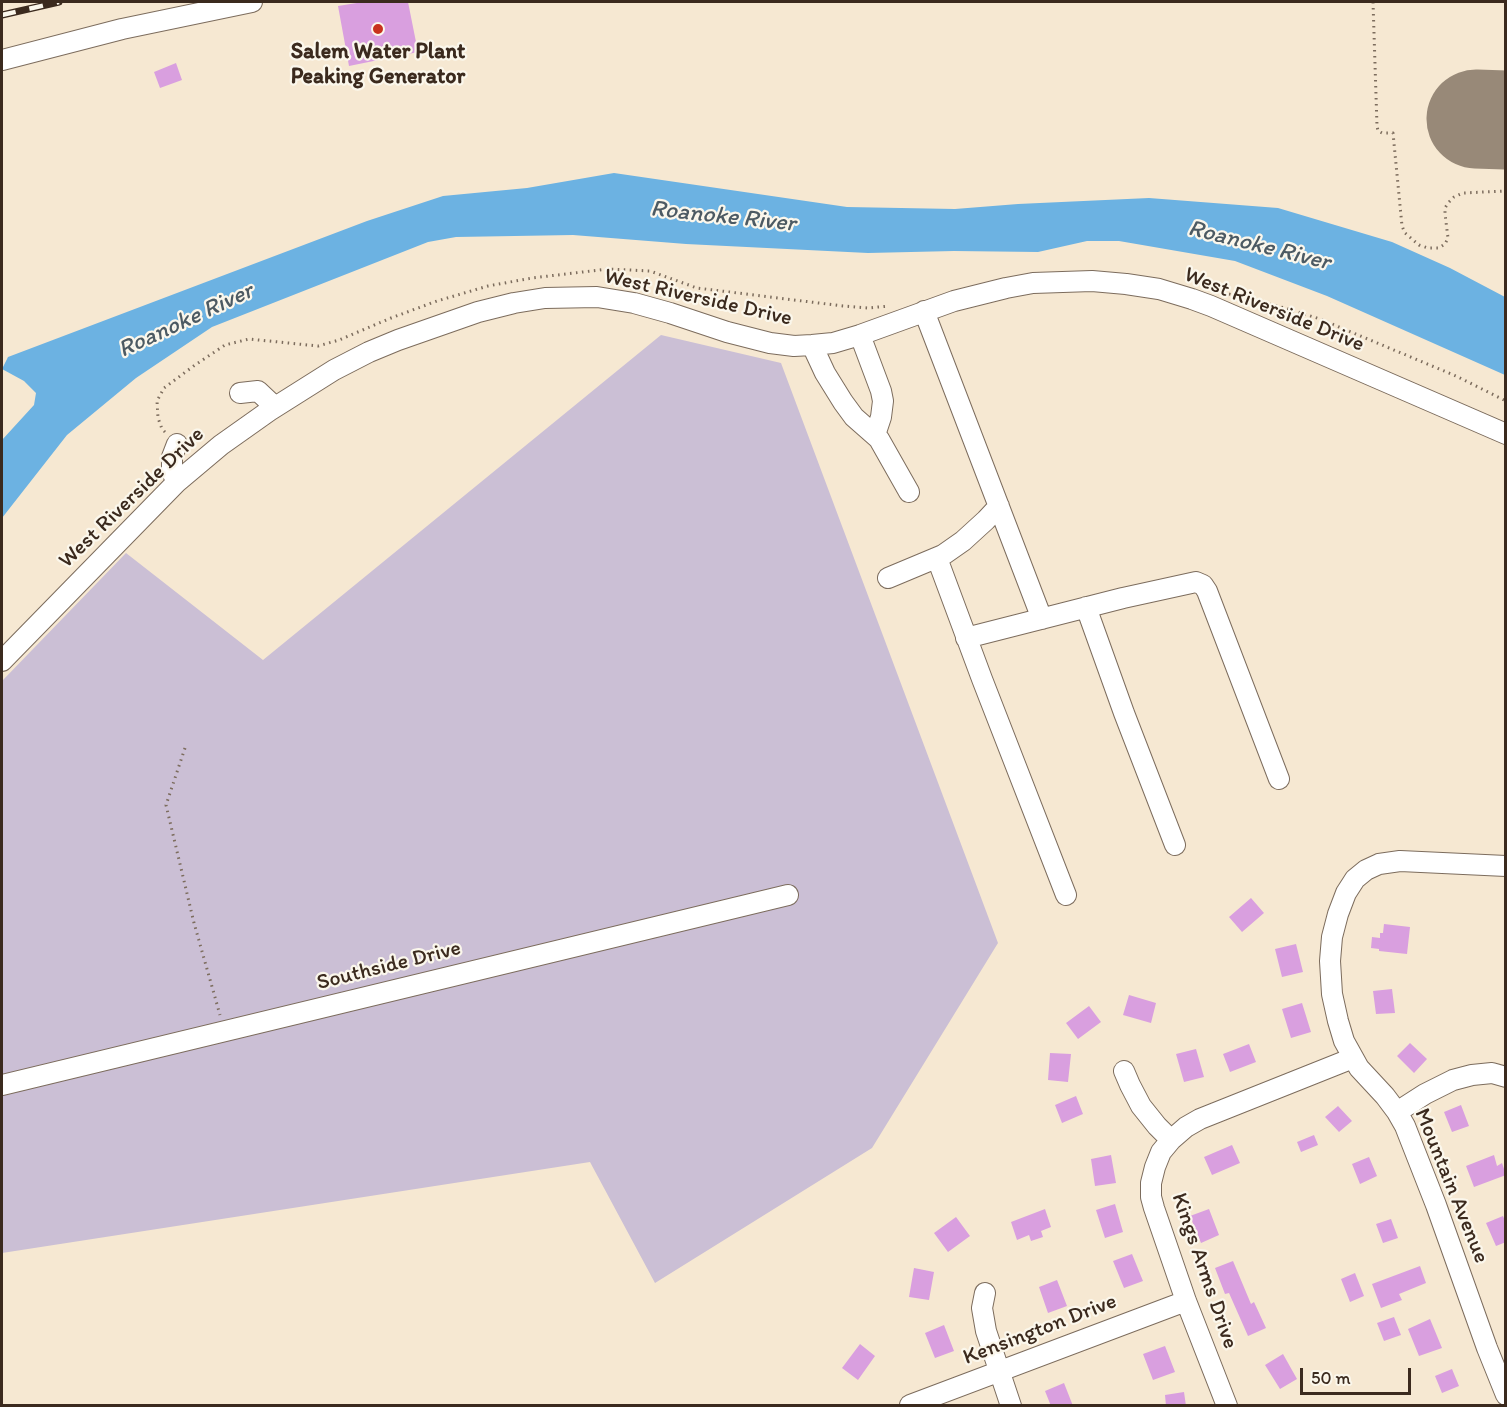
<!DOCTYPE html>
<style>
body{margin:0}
#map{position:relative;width:1507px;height:1407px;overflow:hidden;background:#f6e8d2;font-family:Itim,sans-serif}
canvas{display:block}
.frame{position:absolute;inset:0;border:3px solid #3b2a1e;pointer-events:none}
.scale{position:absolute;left:1300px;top:1368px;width:111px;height:27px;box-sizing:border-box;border:3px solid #3b2a1e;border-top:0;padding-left:8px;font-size:18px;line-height:21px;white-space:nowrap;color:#3b2a1e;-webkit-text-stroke:4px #fbf7ec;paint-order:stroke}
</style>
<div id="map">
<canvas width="1507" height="1407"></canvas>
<div class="frame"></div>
<div class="scale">50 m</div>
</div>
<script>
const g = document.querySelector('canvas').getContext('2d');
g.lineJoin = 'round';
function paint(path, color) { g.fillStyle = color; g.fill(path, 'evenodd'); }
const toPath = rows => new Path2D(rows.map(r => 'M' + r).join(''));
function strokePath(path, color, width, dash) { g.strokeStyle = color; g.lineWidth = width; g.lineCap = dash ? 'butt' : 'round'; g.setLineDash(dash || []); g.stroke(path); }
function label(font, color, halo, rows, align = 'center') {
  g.font = font + ' Itim,sans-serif'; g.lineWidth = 4.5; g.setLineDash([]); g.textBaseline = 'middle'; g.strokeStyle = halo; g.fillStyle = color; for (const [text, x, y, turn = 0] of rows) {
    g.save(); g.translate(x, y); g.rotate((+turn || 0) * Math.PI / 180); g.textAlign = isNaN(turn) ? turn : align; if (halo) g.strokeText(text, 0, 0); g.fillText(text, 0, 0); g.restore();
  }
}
paint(toPath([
 [661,335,781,363,998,943,872,1148,655,1283,590,1162,2,1253,2,681,126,553,263,660]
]), '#cbbfd5');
paint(toPath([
 [614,173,847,207,955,209,1018,204,1149,198,1278,208,1392,242,1450,268,1505,297,1505,375,1327,296,1235,261,1119,241,1087,241,1038,252,954,251,868,253,686,244,573,235,456,237,428,242,212,327,136,378,67,435,2,518,2,440,34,405,36,393,24,381,2,369,8,357,367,221,443,196,527,188]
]), '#6cb2e2');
strokePath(toPath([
 [1476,119,1506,120]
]), '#988978', 99);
paint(toPath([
 [363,2,408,2,418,52,349,66,338,6],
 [176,63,182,80,160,88,154,72],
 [1251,898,1264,913,1242,932,1229,917],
 [1384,924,1410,927,1407,954,1379,951,1379,949,1371,948,1372,937,1380,938,1380,933,1383,933],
 [1296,944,1303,972,1282,977,1275,949],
 [1392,989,1395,1013,1376,1014,1373,991],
 [1129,995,1156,1003,1151,1023,1123,1015],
 [1302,1003,1311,1032,1291,1038,1282,1009],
 [1089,1006,1101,1022,1078,1039,1066,1023],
 [1410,1043,1427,1059,1414,1073,1397,1056],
 [1249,1044,1256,1062,1230,1072,1223,1054],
 [1196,1049,1204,1077,1184,1082,1176,1054],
 [1050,1053,1071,1054,1068,1082,1048,1080],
 [1076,1096,1083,1114,1062,1123,1055,1105],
 [1461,1105,1469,1126,1452,1132,1444,1112],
 [1338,1106,1352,1121,1339,1132,1325,1117],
 [1314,1135,1318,1145,1301,1152,1297,1142],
 [1232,1145,1240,1163,1212,1175,1204,1157],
 [1111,1155,1116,1183,1095,1186,1091,1159],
 [1494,1155,1497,1166,1502,1163,1506,1175,1474,1187,1466,1166],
 [1369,1157,1377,1176,1360,1184,1352,1164],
 [1115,1204,1123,1232,1105,1238,1096,1210],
 [1045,1209,1051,1227,1041,1231,1043,1237,1031,1241,1029,1235,1017,1240,1011,1222],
 [1209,1209,1219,1235,1201,1243,1190,1216],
 [1503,1216,1506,1223,1506,1242,1496,1246,1486,1223],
 [956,1217,970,1236,948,1252,934,1233],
 [1391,1219,1398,1238,1383,1243,1376,1224],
 [1132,1254,1143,1281,1124,1288,1113,1261],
 [1233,1261,1251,1304,1254,1302,1266,1328,1248,1336,1229,1293,1225,1294,1215,1268],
 [1420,1266,1426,1283,1399,1294,1402,1300,1381,1308,1372,1284],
 [914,1268,934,1272,929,1300,909,1297],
 [1355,1273,1364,1296,1350,1302,1341,1279],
 [1057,1280,1067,1306,1048,1313,1039,1287],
 [1394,1317,1401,1335,1384,1341,1377,1323],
 [1430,1319,1442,1348,1419,1356,1408,1329],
 [944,1325,954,1351,935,1358,925,1333],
 [860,1344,875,1356,858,1380,842,1368],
 [1165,1346,1175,1372,1153,1380,1143,1354],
 [1283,1354,1297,1379,1280,1389,1265,1365],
 [1452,1369,1459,1386,1442,1393,1435,1376],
 [1064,1383,1073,1406,1051,1406,1045,1391],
 [1184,1392,1186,1406,1166,1406,1165,1395]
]), '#d99fdf');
const minor = toPath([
 [2,60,122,29,252,2],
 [924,311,1042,619],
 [860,335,881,391,883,401,881,417,875,435],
 [812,345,825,373,843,402,854,417,879,439,909,492],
 [240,393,258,391,275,407],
 [177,444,172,457,172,472,177,482],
 [937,558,982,679,1066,895],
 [888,578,943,555,963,541,986,520,999,506],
 [1086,607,1124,713,1175,845],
 [966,638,1123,598,1196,582,1203,585,1207,591,1279,779],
 [2,661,177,482,221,445,269,411,334,370,369,352,398,340,478,312,514,303,545,298,597,297,634,303,670,313,727,332,770,343,794,346,812,345,833,343,860,335,954,301,1006,288,1033,283,1092,281,1126,284,1159,289,1192,299,1211,306,1506,434],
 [1506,866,1400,861,1379,864,1366,870,1355,879,1346,893,1338,914,1332,937,1330,961,1332,994,1338,1021,1344,1041,1359,1068,1385,1096,1397,1112,1405,1126,1436,1205,1487,1348,1506,1395],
 [1124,1071,1130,1085,1141,1106,1157,1126,1171,1140],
 [2,1085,788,895],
 [1397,1112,1425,1094,1453,1080,1472,1075,1492,1073,1506,1077],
 [985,1293,982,1308,986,1331,1011,1406],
 [910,1405,1186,1301],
 [1227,1406,1186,1301,1154,1208,1151,1197,1151,1183,1155,1167,1161,1152,1171,1140,1186,1127,1200,1119,1353,1058]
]);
strokePath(minor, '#7c6c5d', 22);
strokePath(toPath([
 [1373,2,1377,126,1378,131,1382,133,1393,133,1402,226,1405,233,1419,245,1428,248,1439,248,1445,244,1448,238,1445,214,1445,208,1448,203,1454,197,1463,193,1506,191],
 [1229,294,1285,308,1320,319,1456,376,1506,401],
 [165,432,162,429,158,418,157,401,164,388,195,365,225,345,249,339,318,346,339,340,391,318,437,301,488,286,532,278,608,269,650,271,697,288,843,306,868,308,889,306],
 [185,748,166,805,194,923,220,1015]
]), '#7c6c5d', 3, [1.5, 4.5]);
strokePath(minor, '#fff', 20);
const rail = toPath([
 [2,15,59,2]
]);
strokePath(rail, '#3b2a1e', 7);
strokePath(rail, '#fbf7ec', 4.5, [14]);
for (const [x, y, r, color] of [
 [378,29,6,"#c8321e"]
]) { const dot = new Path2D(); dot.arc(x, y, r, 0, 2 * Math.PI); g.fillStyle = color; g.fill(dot); strokePath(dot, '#fbf7ec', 2); }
label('bold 22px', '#3b2a1e', '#fbf7ec', [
 ["Salem Water Plant",378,52],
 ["Peaking Generator",378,77]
]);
label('22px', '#3b2a1e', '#fbf7ec', [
 ["West Riverside Drive",698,298,13],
 ["West Riverside Drive",1274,310,22],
 ["West Riverside Drive",132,498,-44],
 ["Southside Drive",389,966,-14],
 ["Mountain Avenue",1451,1186,68],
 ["Kings Arms Drive",1204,1271,71],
 ["Kensington Drive",1040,1330,-21]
]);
label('italic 24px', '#4c5a63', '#fbf7ec', [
 ["Roanoke River",723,217,6],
 ["Roanoke River",1259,246,14],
 ["Roanoke River",186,321,-25]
]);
</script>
